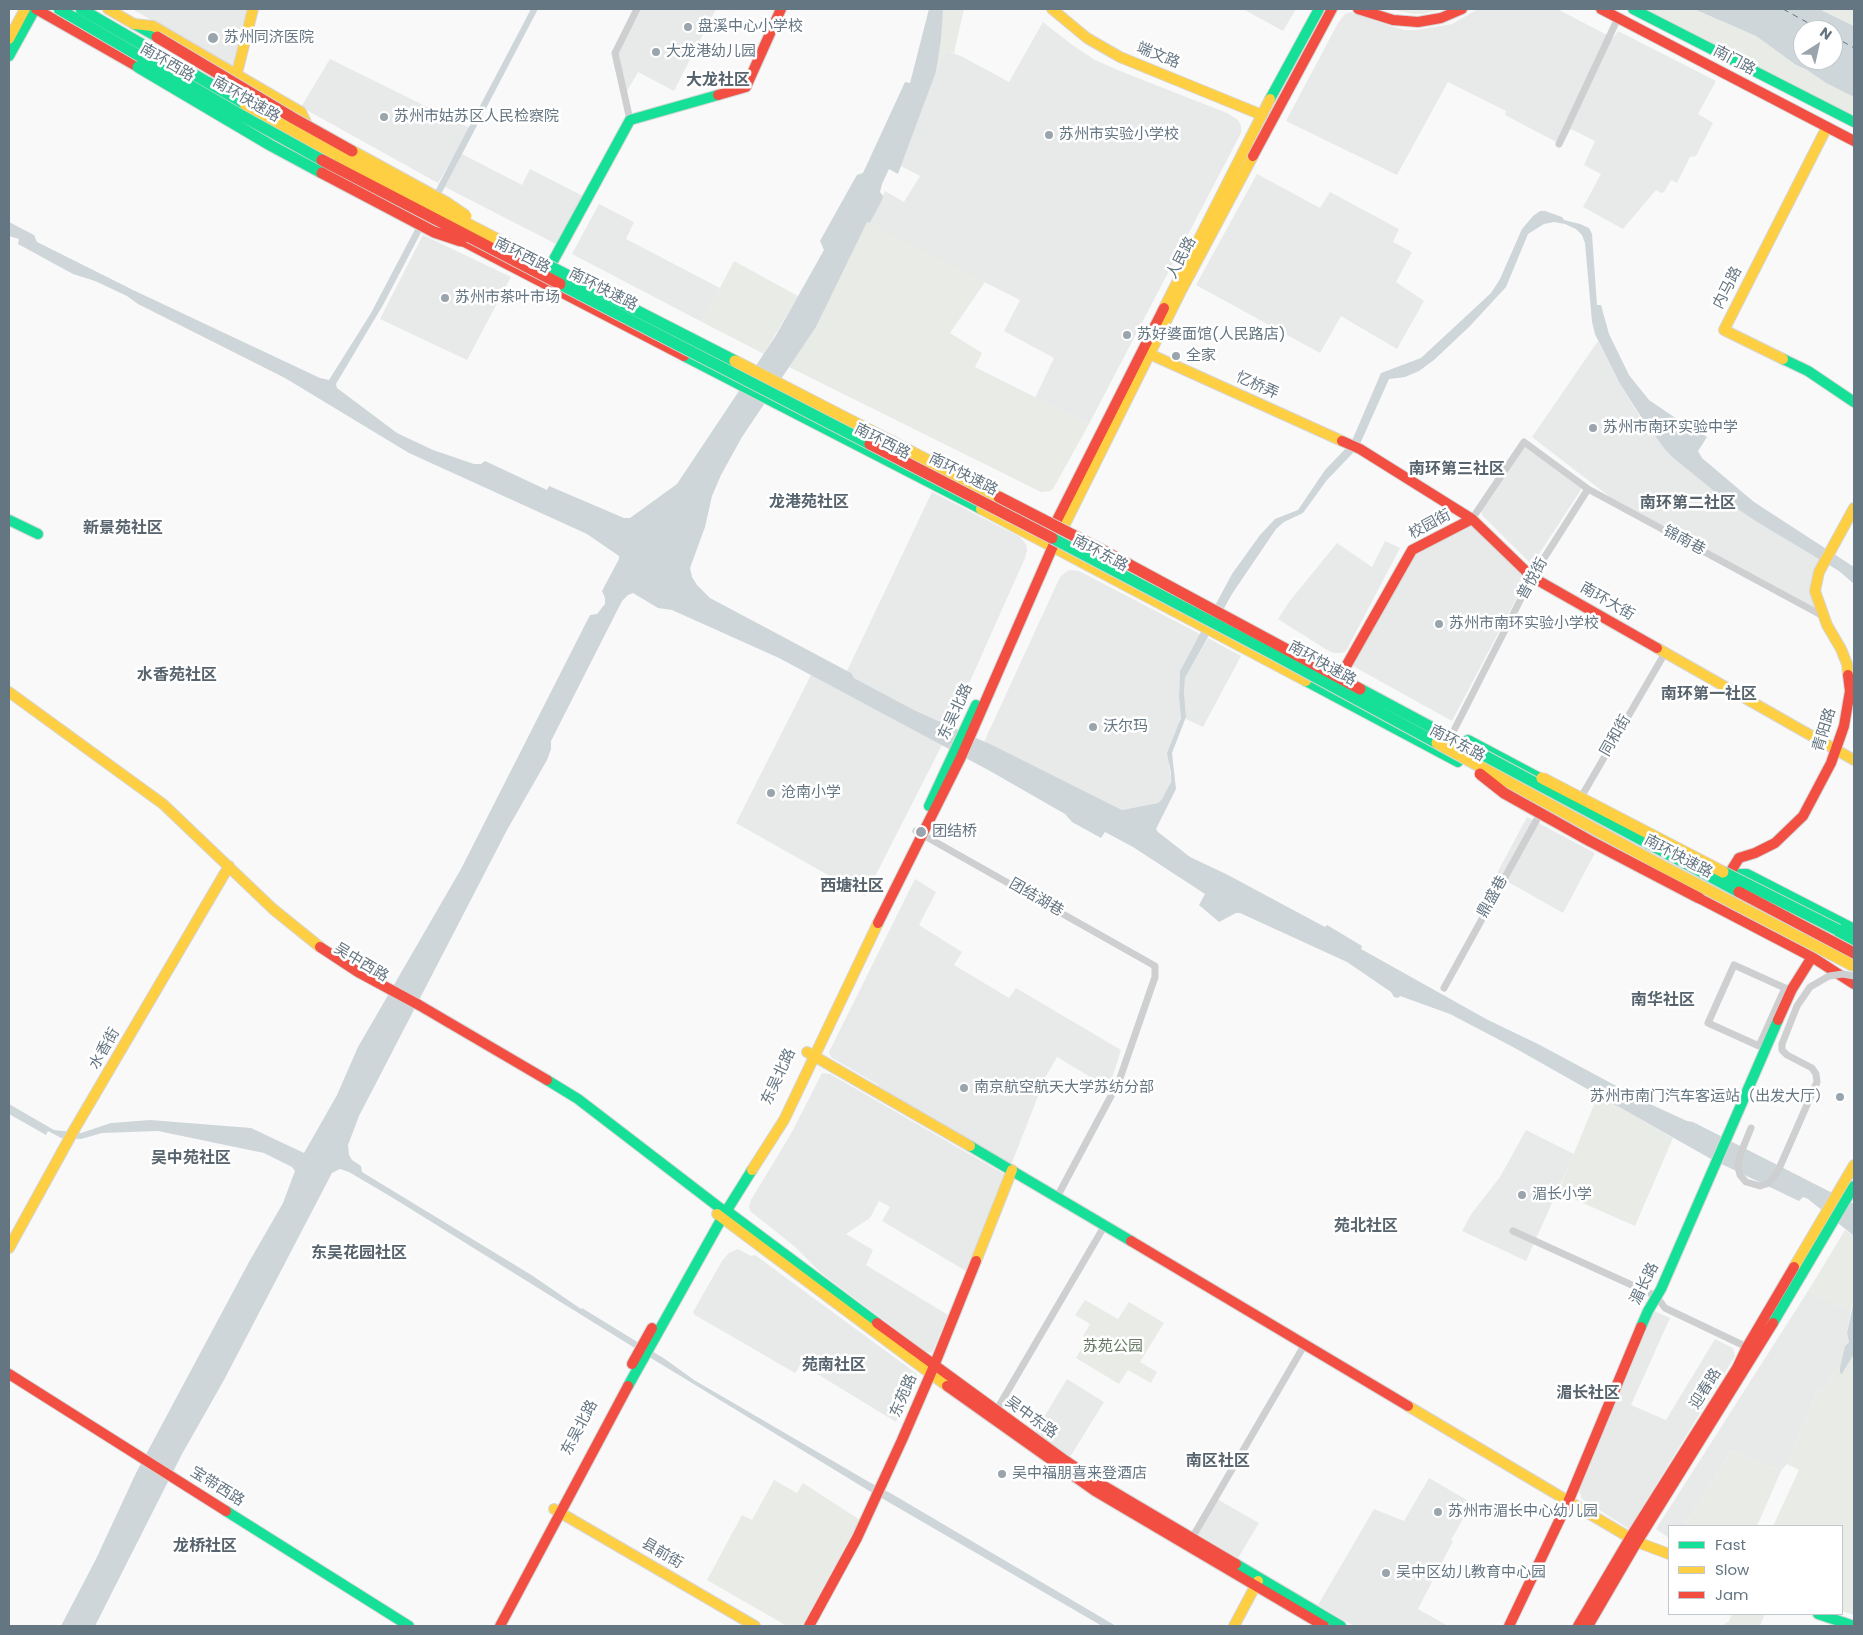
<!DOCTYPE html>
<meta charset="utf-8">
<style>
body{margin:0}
#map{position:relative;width:1863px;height:1635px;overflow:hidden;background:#f9f9f9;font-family:Poppins,sans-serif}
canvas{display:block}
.frame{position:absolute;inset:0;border:10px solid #657683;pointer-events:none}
.legend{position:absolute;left:1668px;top:1525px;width:175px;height:90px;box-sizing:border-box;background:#fff;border:1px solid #c1c8cd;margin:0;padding:6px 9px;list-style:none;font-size:15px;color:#657683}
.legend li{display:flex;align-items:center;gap:10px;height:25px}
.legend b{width:25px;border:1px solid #c1c8cd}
.north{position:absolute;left:1793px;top:20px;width:50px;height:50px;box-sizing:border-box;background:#fff;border:1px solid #c1c8cd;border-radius:50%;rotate:35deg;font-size:14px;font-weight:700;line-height:20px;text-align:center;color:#657683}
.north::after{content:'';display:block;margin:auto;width:18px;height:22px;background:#99a4ac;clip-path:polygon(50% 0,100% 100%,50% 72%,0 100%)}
</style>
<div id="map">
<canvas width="1863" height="1635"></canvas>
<div class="frame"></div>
<ul class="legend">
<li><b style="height:6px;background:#16e098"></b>Fast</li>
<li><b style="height:6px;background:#ffcf43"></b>Slow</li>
<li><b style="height:6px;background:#f24e42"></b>Jam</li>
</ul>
<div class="north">N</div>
</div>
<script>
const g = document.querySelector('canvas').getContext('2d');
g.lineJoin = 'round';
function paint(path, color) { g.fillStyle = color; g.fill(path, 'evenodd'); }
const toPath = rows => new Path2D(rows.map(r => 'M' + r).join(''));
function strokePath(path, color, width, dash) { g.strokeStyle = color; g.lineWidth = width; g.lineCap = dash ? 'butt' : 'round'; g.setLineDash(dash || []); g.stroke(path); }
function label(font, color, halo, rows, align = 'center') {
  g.font = font + ' Poppins,"Noto Sans SC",sans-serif'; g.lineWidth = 5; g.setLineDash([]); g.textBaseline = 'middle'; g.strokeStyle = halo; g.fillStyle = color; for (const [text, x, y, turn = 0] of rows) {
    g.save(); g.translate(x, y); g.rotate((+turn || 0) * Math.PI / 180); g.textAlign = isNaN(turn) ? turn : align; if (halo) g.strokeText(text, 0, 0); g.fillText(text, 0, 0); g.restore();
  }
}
paint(toPath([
 [132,9,249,9,235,67],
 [641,9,716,9,674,91,638,72,623,98,613,62],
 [1243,9,1296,9,1283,31],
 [1478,9,1557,9,1613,38,1618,31,1716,81,1698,114,1713,123,1696,156,1690,157,1677,183,1671,180,1664,192,1661,193,1656,190,1623,229,1583,207,1601,174,1584,165,1595,141,1571,129,1562,145,1505,115,1506,111,1448,82,1397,175,1286,121,1338,23,1345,14,1350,12,1381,23,1404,30,1416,30,1452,24],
 [1043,22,1071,44,1095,60,1120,71,1227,113,1238,120,1241,126,1241,133,1089,424,1035,398,1054,358,1004,331,1020,300,870,224,885,191,904,202,920,176,901,166,936,72,946,51,961,56,1009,82],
 [330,59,470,128,438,183,301,107],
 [462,154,522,185,530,169,587,198,560,246,445,187],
 [1257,174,1320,208,1330,192,1399,229,1393,242,1412,252,1396,282,1424,301,1397,349,1341,316,1320,353,1196,285],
 [599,204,634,222,626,239,720,288,702,322,572,254],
 [423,235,511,277,467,360,380,319],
 [1598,341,1619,382,1642,420,1672,457,1730,504,1757,522,1821,560,1812,576,1812,583,1817,611,1610,497,1532,437],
 [1525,445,1582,488,1532,565,1482,515,1481,510],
 [932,492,1020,537,1026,544,1027,550,1025,558,950,726,914,710,854,678,847,671],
 [1466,523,1472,525,1523,574,1525,582,1452,721,1351,665,1416,549],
 [1385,541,1400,548,1346,651,1342,653,1334,653,1327,650,1278,619,1289,602,1337,543,1372,567],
 [1072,570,1079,571,1200,634,1180,671,1179,697,1181,716,1169,765,1171,777,1170,785,1162,799,1158,803,1122,810,984,742,1060,577,1067,571],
 [1208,638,1241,656,1203,727,1186,719,1184,687,1185,678],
 [811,675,942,745,865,896,736,823],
 [1527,817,1595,853,1563,913,1496,875],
 [915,879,936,892,919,925,962,952,954,965,1009,998,1016,988,1121,1050,1109,1088,1057,1057,1046,1076,1011,1165,882,1090,877,1084,832,1058,830,1055,829,1052],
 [822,1073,830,1074,1004,1174,966,1271,882,1221,890,1207,879,1201,870,1218,846,1234,873,1250,866,1265,948,1315,932,1353,926,1352,820,1272,794,1246,750,1211,749,1207,751,1200,792,1132],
 [1526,1130,1574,1154,1526,1261,1462,1231,1472,1213,1500,1177],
 [738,1249,751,1256,755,1255,917,1374,896,1422,801,1364,795,1373,695,1315,693,1312,722,1261,729,1253],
 [1808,1291,1851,1311,1847,1333,1849,1342,1845,1346,1841,1364,1825,1387,1818,1390,1787,1464,1781,1471,1730,1450,1726,1460,1684,1526,1669,1526,1669,1538,1656,1529],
 [1654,1311,1670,1318,1631,1405,1666,1420,1715,1339,1733,1348,1735,1356,1629,1529,1582,1499,1579,1491],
 [1067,1379,1104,1402,1070,1457,1035,1432],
 [1429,1478,1472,1503,1451,1540,1453,1541,1418,1609,1448,1626,1354,1626,1318,1605,1374,1509,1404,1521],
 [1217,1499,1259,1523,1238,1558,1198,1534]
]), '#e8e9e9');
paint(toPath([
 [943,9,964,9,954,53,946,51,936,72],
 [1390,9,1444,9,1423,14,1413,14],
 [1646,9,1694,9,1756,36,1796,65,1807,70,1826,83,1854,97,1854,118],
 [1821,9,1854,9,1854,26,1823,11],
 [867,221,985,282,950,333,982,353,975,367,1089,424,1053,489,1050,491,1041,492,789,367,816,327],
 [734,261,798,296,764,354,702,322],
 [1598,1095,1673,1138,1635,1226,1558,1192],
 [1845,1230,1854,1236,1854,1301,1851,1311,1808,1291],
 [1085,1300,1118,1319,1129,1302,1164,1323,1140,1362,1157,1372,1151,1383,1128,1370,1119,1384,1076,1358,1087,1339,1083,1336,1090,1324,1075,1315],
 [1854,1354,1854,1615,1842,1611,1842,1526,1773,1526,1799,1470,1787,1464,1818,1390,1825,1387,1841,1364,1840,1367,1843,1373],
 [1730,1450,1781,1471,1757,1526,1684,1526,1726,1460],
 [774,1480,797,1493,803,1483,860,1520,802,1626,787,1626,707,1580,742,1515,752,1520],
 [1732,1614,1765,1614,1760,1626,1724,1626,1726,1622,1728,1623]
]), '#e8ebe6');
paint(toPath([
 [531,9,538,9,383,305,336,384,337,388,397,433,433,450,474,464,481,464,485,461,547,490,549,486,624,518,630,518,677,484,775,337,824,250,820,241,854,180,857,175,863,173,905,82,910,83,929,9,943,9,941,39,936,72,898,174,889,169,882,184,880,192,883,196,882,200,870,223,867,222,816,327,742,437,721,475,712,496,705,527,690,568,692,577,697,585,710,598,851,673,854,678,914,710,994,746,1122,810,1158,803,1162,799,1171,782,1171,773,1167,753,1181,718,1179,697,1180,671,1232,574,1260,535,1275,519,1298,510,1325,470,1351,443,1381,373,1421,358,1491,293,1500,279,1522,229,1533,216,1540,211,1545,211,1562,217,1564,220,1580,224,1589,228,1592,234,1597,305,1601,305,1609,334,1629,375,1649,400,1677,419,1707,437,1698,451,1702,458,1754,502,1854,567,1854,584,1839,571,1757,522,1730,504,1672,457,1664,448,1643,420,1619,382,1595,334,1592,322,1585,243,1582,235,1576,229,1565,224,1554,222,1544,224,1528,234,1506,287,1470,326,1434,360,1419,371,1405,377,1389,379,1360,444,1351,455,1327,480,1303,513,1284,522,1276,529,1232,594,1185,678,1184,691,1186,717,1172,753,1176,789,1156,829,1158,832,1190,857,1226,874,1325,927,1327,925,1362,946,1361,949,1488,1020,1538,1044,1650,1104,1687,1121,1693,1122,1854,1204,1854,1236,1808,1199,1803,1197,1799,1201,1711,1159,1513,1047,1450,1014,1400,996,1398,998,1394,997,1391,992,1347,962,1240,913,1236,913,1219,922,1199,905,1205,894,1133,847,1105,832,1101,838,1072,822,1065,814,990,771,779,658,672,610,658,608,633,593,628,595,622,601,551,741,551,749,547,760,507,830,359,1116,348,1145,349,1155,352,1160,361,1166,362,1172,533,1276,581,1309,582,1308,665,1359,694,1380,869,1482,892,1494,1116,1626,1102,1626,866,1489,646,1355,393,1198,349,1172,340,1169,332,1173,224,1380,182,1454,95,1626,61,1626,96,1559,136,1473,249,1262,283,1203,295,1171,292,1167,264,1153,158,1131,102,1133,81,1139,61,1138,48,1131,46,1135,9,1114,9,1104,54,1130,81,1133,111,1123,150,1120,251,1128,304,1153,337,1095,358,1047,461,869,590,615,597,614,605,604,605,598,602,591,619,559,619,556,587,534,409,453,285,378,138,304,127,296,95,281,73,274,18,244,19,239,9,236,9,222,34,235,37,242,133,290,320,378,329,380,371,313],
 [1694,9,1821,9,1823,11,1854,26,1854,97,1826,83,1807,70,1796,65,1756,36],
 [1803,30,1833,30,1833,60,1803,60],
 [1854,1301,1854,1354,1842,1374,1840,1373,1840,1367,1845,1346,1849,1342,1847,1333]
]), '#ced6d9');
strokePath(toPath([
 [1783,9,1821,30],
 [1833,36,1854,48]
]), '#60757c', 1, [6, 5]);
const fast = toPath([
 [1633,9,1854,122],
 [134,24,157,37],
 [9,56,35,9],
 [1270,99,1319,9],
 [547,272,630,120,718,95],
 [684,356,981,509],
 [1783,359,1808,371,1854,402],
 [9,520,38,534],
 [1306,681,1458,762],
 [1468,740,1549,783],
 [929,806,976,705],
 [1728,878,1740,874,1747,874,1854,929],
 [1808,921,1854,946],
 [1838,930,1854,939],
 [547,1080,578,1099,720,1208,727,1211,877,1323],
 [970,1146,1131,1241],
 [1773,1323,1854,1186],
 [1641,1327,1648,1311,1661,1289,1778,1020],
 [628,1386,722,1218,752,1170],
 [226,1511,409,1626],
 [1236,1564,1341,1626],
 [1818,1614,1854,1626]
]);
const slow = toPath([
 [108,9,134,24,153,26,301,112,309,129],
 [1052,9,1087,38,1120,57,1262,115],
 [9,39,25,9],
 [235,81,253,9],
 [232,89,263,107],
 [1164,308,1270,99],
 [1143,351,1342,441],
 [1783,359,1724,330,1827,127],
 [981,509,1306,681],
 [1062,530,1180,293,1253,156],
 [1657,648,1854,760],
 [1848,675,1847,664,1841,649,1827,625,1815,591,1819,572,1854,508],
 [9,692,163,804,273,909,320,947],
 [807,1052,970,1146],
 [752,1170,784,1120,878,923],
 [717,1214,947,1386],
 [9,1248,74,1130,229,866],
 [976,1261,1012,1170],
 [1794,1267,1854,1165],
 [1408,1406,1637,1542,1669,1554],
 [554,1509,755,1626],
 [1234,1626,1258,1581]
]);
const jam = toPath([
 [36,9,138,67],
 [1358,9,1393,20,1418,22,1441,18,1462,9],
 [1601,9,1854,141],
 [718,95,746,87,781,9],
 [1253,156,1332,9],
 [453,236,684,356],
 [1342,441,1360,449,1472,519,1532,577,1657,648],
 [1051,532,1164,308],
 [1336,684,1412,550,1472,519],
 [1726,879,1739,858,1755,853,1775,843,1803,816,1831,763,1844,726,1850,691,1848,675],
 [1699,898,1812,957,1854,984],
 [878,923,961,757,1053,546,1062,530],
 [320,947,358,972,419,1005,547,1080],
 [1778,1020,1792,989,1812,957],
 [1131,1241,1408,1406],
 [877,1323,1066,1461,1099,1483,1236,1564],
 [632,1364,652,1328],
 [9,1374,226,1511],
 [947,1386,1095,1491,1324,1626],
 [500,1626,628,1386],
 [809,1626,857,1538,902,1440,934,1366,976,1261],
 [1509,1626,1569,1500,1641,1327],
 [1578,1626,1630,1538,1737,1368,1747,1347,1794,1267],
 [1588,1626,1637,1542,1773,1323]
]);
strokePath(fast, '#d5d6d7', 12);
strokePath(slow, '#d5d6d7', 12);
strokePath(jam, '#d5d6d7', 12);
strokePath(toPath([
 [630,120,615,53,637,9],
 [1559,144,1618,18],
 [1472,519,1524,442,1588,489,1823,616],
 [1449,740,1532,577,1588,489],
 [1580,799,1665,653],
 [916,831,1155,966,1155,977,1119,1081,1057,1197],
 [1444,988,1541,812],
 [1785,988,1759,1046,1708,1023,1734,965,1785,988,1792,989],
 [1751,1128,1740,1155,1738,1166,1740,1175,1746,1182,1760,1186,1769,1183,1778,1171,1817,1082,1816,1074,1812,1068,1787,1055,1782,1050,1782,1044],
 [1513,1231,1656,1296,1665,1308,1751,1349],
 [996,1411,1105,1225],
 [1192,1538,1305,1344]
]), '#cecfd0', 7);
strokePath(fast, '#16e098', 10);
strokePath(slow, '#ffcf43', 10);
strokePath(jam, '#f24e42', 10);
const fastBridge = toPath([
 [59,9,239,114,322,160],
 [81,9,245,104],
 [138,67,270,145,322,173],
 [514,248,735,361],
 [560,284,870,444],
 [1052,538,1273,654,1437,743],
 [1360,689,1739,892],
 [1723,872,1838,930]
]);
const slowBridge = toPath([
 [245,104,373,175,514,248],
 [352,151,447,203,466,216],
 [735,361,999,497],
 [1437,743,1662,866,1854,966],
 [1542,778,1723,872]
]);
const jamBridge = toPath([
 [157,37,293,118,352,151],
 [322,160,560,284],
 [322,173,434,232,461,241],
 [870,444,1052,538],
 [999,497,1100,549,1360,689],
 [1480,774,1504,793,1590,841,1699,898],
 [1739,892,1854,953]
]);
strokePath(fastBridge, '#d5d6d6', 13, []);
strokePath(slowBridge, '#d5d6d6', 13, []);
strokePath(jamBridge, '#d5d6d6', 13, []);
strokePath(toPath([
 [1782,1044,1797,1006,1810,987,1829,976,1843,974,1854,976]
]), '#cecfd0', 7);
strokePath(fastBridge, '#16e098', 11);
strokePath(slowBridge, '#ffcf43', 11);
strokePath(jamBridge, '#f24e42', 11);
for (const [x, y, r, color] of [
 [688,27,5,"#99a4ac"],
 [213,38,6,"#99a4ac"],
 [656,52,5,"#99a4ac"],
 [384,117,5,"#99a4ac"],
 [1049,135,5,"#99a4ac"],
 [445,298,5,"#99a4ac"],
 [1127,335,5,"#99a4ac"],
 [1176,356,5,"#99a4ac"],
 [1593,428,5,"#99a4ac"],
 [1439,624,5,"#99a4ac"],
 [1093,727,5,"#99a4ac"],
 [771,793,5,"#99a4ac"],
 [921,832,6,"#99a4ac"],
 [964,1088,5,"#99a4ac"],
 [1840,1097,5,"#99a4ac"],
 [1522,1195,5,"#99a4ac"],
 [1002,1474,5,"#99a4ac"],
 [1438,1512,5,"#99a4ac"],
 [1386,1573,5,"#99a4ac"]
]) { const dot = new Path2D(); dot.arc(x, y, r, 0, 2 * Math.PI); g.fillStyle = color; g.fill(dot); strokePath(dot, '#fff', 2); }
label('15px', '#657683', '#fff', [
 ["盘溪中心小学校",698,27],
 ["苏州同济医院",224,38],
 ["大龙港幼儿园",666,52],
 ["苏州市姑苏区人民检察院",394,117],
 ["苏州市实验小学校",1059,135],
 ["苏州市茶叶市场",455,298],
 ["苏好婆面馆(人民路店)",1137,335],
 ["全家",1186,356],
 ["苏州市南环实验中学",1603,428],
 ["苏州市南环实验小学校",1449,624],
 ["沃尔玛",1103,727],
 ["沧南小学",781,793],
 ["团结桥",932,832],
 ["南京航空航天大学苏纺分部",974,1088],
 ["苏州市南门汽车客运站（出发大厅）",1830,1097,"right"],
 ["湄长小学",1532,1195],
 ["吴中福朋喜来登酒店",1012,1474],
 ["苏州市湄长中心幼儿园",1448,1512],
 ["吴中区幼儿教育中心园",1396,1573]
], 'left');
label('15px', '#657683', '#fff', [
 ["端文路",1158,56,22],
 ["南门路",1734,61,28],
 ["南环西路",167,63,30],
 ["南环快速路",246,100,30],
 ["南环西路",522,256,27],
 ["人民路",1182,258,-62],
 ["内马路",1728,288,-63],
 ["南环快速路",603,290,27],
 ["忆桥弄",1257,386,24],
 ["南环西路",882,442,27],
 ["南环快速路",963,475,27],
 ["校园街",1430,525,-28],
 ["锦南巷",1684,541,28],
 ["南环东路",1100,554,28],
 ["普悦街",1533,579,-61],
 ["南环大街",1607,602,30],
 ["南环快速路",1322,664,29],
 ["东吴北路",956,712,-65],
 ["青阳路",1825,730,-73],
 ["同和街",1616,736,-60],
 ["南环东路",1457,744,28],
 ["南环快速路",1678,857,28],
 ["鼎盛巷",1493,897,-61],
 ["团结湖巷",1036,898,30],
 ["吴中西路",361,963,31],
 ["水香街",105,1049,-60],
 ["东吴北路",779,1077,-65],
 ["湄长路",1645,1284,-64],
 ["迎春路",1706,1389,-58],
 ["东苑路",904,1396,-67],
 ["吴中东路",1031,1418,36],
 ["东吴北路",580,1428,-62],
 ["宝带西路",217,1487,32],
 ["县前街",662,1554,30]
]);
label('15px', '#687a64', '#fff', [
 ["苏苑公园",1113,1347]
]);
label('bold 16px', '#57646e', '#fff', [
 ["大龙社区",718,81],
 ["南环第三社区",1457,470],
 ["龙港苑社区",809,503],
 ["南环第二社区",1688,504],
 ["新景苑社区",123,529],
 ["水香苑社区",177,676],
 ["南环第一社区",1709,695],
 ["西塘社区",852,887],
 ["南华社区",1663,1001],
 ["吴中苑社区",191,1159],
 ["苑北社区",1366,1227],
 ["东吴花园社区",359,1254],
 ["苑南社区",834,1366],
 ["湄长社区",1588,1394],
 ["南区社区",1218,1462],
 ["龙桥社区",205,1547]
]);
</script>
